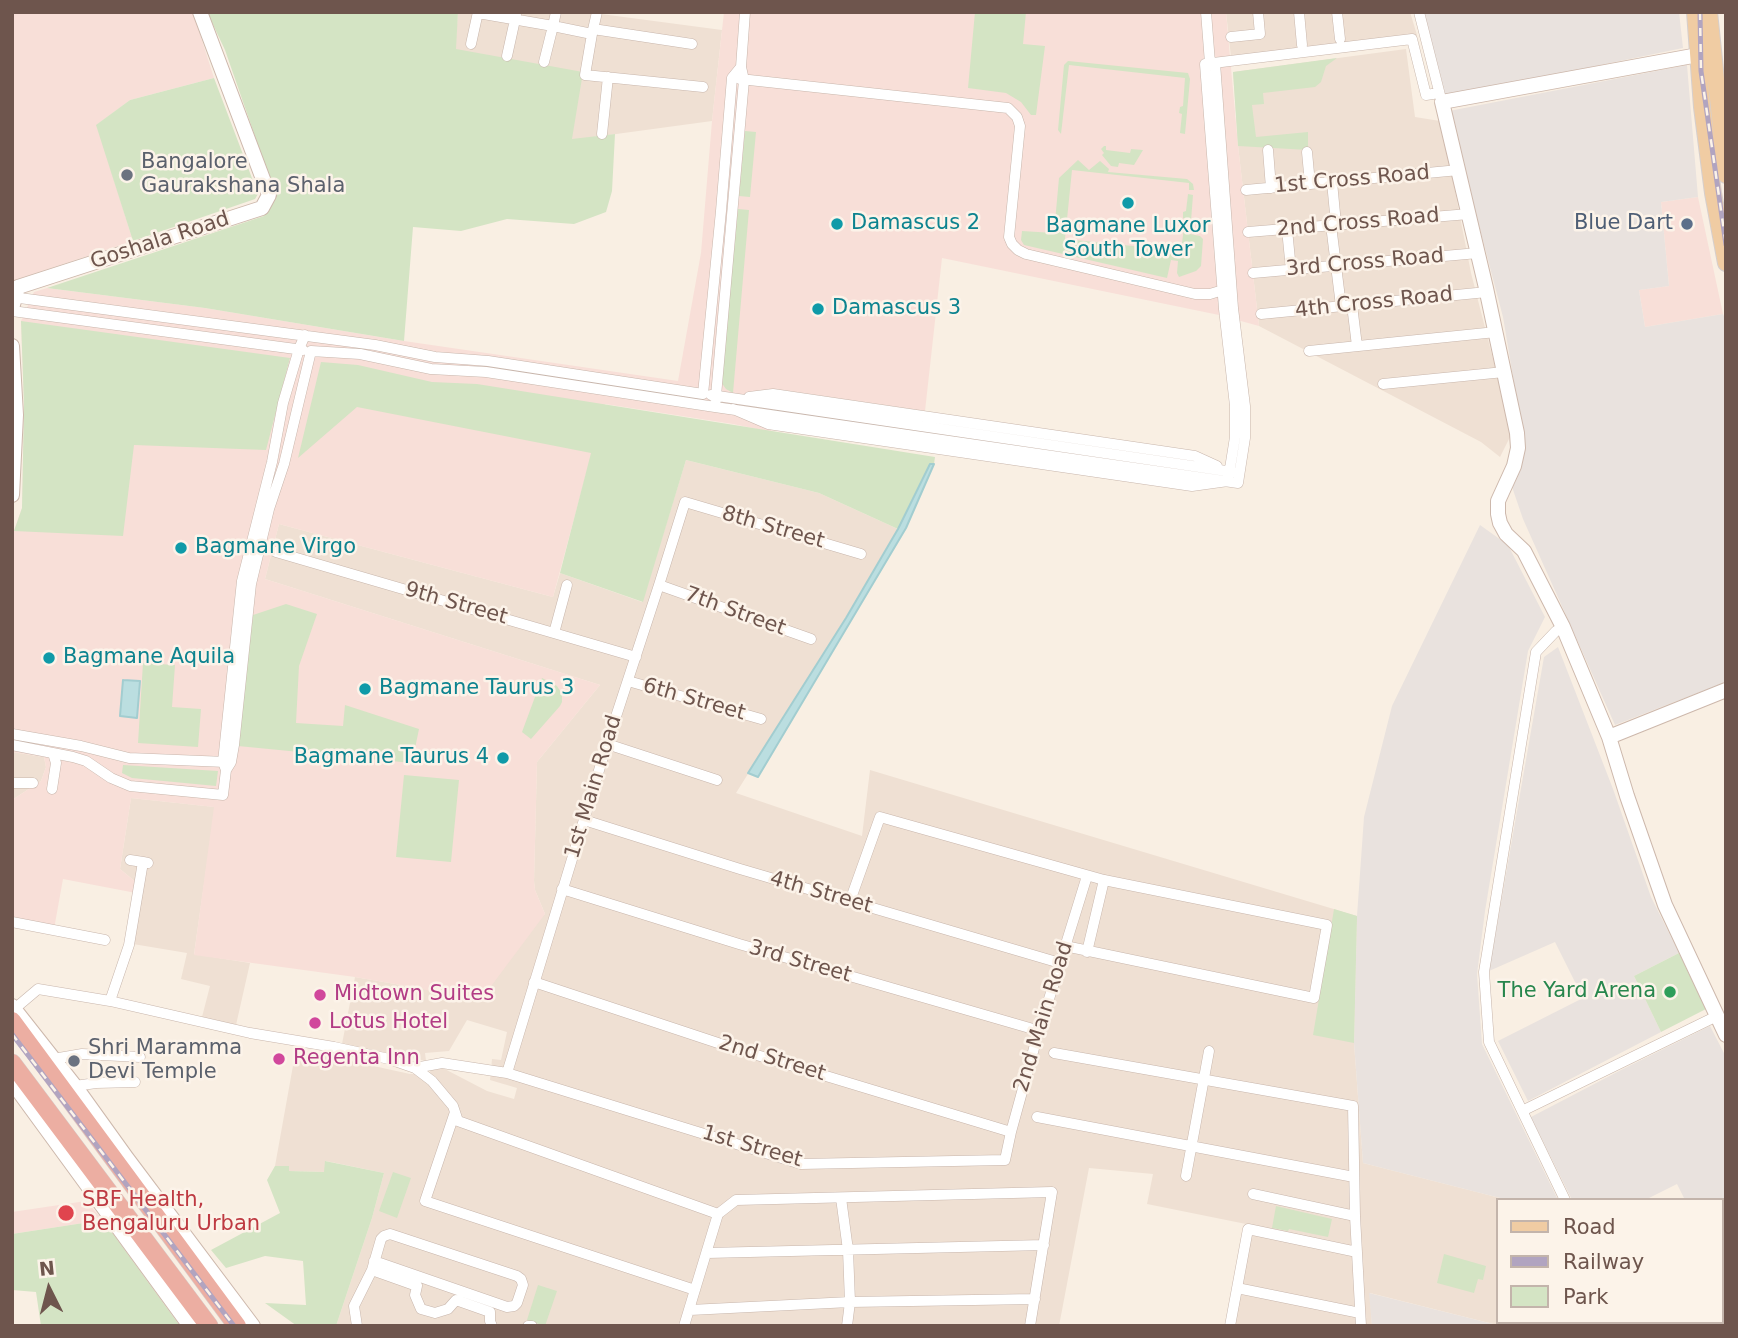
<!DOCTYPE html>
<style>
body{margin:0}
#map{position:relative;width:1738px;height:1338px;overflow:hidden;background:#f9efe3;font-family:"DejaVu Sans",sans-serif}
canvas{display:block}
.frame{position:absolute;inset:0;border:14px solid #6e554d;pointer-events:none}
.legend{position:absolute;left:1496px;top:1198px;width:228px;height:126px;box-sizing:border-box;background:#fcf3e9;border:2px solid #c3b4ab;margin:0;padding:9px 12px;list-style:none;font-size:21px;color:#6e554d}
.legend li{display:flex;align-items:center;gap:14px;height:35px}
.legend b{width:35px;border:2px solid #c3b4ab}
.north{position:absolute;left:14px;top:1254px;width:70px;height:70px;-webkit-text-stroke:5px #fcf3e9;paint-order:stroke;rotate:354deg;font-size:19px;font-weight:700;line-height:28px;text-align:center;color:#6e554d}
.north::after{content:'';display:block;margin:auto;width:24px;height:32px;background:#6e554d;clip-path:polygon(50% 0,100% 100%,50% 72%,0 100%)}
</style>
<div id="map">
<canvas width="1738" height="1338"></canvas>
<div class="frame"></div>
<ul class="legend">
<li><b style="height:9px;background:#f0cca3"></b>Road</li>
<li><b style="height:9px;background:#b1a4c0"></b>Railway</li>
<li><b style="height:19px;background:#d4e4c4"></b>Park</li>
</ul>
<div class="north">N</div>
</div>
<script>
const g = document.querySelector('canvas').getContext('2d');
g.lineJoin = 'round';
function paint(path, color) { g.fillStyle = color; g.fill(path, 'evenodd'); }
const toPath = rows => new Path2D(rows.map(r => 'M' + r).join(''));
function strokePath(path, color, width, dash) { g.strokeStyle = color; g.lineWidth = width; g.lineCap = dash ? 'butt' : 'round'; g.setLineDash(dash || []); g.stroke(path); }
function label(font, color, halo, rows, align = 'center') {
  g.font = font + ' "DejaVu Sans",sans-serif'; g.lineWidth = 5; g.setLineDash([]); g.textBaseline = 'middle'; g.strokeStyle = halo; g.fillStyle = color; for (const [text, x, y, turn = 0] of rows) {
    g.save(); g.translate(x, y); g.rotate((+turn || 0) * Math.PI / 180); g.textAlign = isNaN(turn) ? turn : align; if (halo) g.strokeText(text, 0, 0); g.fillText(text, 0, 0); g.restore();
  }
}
paint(toPath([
 [458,12,601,12,601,14,722,30,712,121,572,140,455,49],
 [1226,12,1410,12,1417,35,1231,57],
 [1406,49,1415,117,1440,121,1448,155,1471,273,1512,433,1500,457,1481,442,1259,326,1238,146,1233,72],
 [686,460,819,493,898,529,846,618,736,793,862,836,870,770,1357,916,1354,1043,1363,1163,1508,1200,1498,1200,1498,1322,1640,1322,1640,1326,1501,1326,1370,1293,1372,1326,1226,1326,1246,1224,1147,1204,1153,1174,1089,1168,1059,1326,336,1326,372,1218,384,1173,326,1161,325,1172,289,1171,288,1167,275,1166,296,1049,410,1074,427,1074,437,1065,487,1091,514,1099,517,1088,490,1080,492,1059,501,1060,507,1032,467,1020,449,1051,425,1053,426,1061,342,1044,355,977,407,986,545,914,535,890,534,881,537,762,600,685,265,579,279,524,553,597,560,573,642,602],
 [12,752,44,757,46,767,41,781,12,800],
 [131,798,215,807,194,954,250,963,236,1025,202,1017,210,986,181,979,187,953,127,943,137,883,120,869]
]), '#efe0d3');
paint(toPath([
 [12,12,193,12,214,78,130,100,97,125,133,241,12,281],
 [724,12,1226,12,1238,146,1259,326,1219,315,942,258,925,411,776,389,771,432,733,424,605,404,553,597,279,524,265,579,600,685,537,762,534,881,535,890,545,914,480,1001,407,986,355,977,194,955,214,807,131,798,120,869,137,883,136,893,63,879,54,929,12,920,12,800,41,781,46,767,44,757,12,752,12,536,22,508,24,405,21,321,34,292,47,288,205,308,404,341,678,381,701,253,712,121],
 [1698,197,1723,314,1645,327,1639,290,1669,286,1661,202],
 [86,1201,103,1220,12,1234,12,1212]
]), '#f8dfd8');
paint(toPath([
 [1424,12,1679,12,1683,48,1446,97],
 [1687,65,1698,197,1661,202,1669,286,1639,290,1645,327,1723,314,1726,321,1726,682,1615,725,1523,519,1511,484,1521,467,1524,443,1503,317,1449,111],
 [1480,525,1508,545,1545,617,1528,651,1485,911,1477,974,1482,1044,1558,1200,1508,1200,1363,1163,1354,1043,1357,916,1364,817,1392,706],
 [1558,647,1613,789,1651,897,1679,953,1634,976,1661,1032,1528,1101,1498,1041,1583,998,1555,942,1489,971,1544,657],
 [1710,1026,1726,1057,1726,1229,1722,1231,1722,1200,1685,1200,1677,1184,1645,1200,1572,1200,1531,1117,1621,1070],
 [1369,1293,1501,1326,1372,1326]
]), '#e9e2de');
paint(toPath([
 [207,12,458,12,456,49,583,72,572,139,615,134,612,191,606,212,574,224,507,219,461,231,413,227,404,341,205,308,47,288,264,216,274,191,225,50],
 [975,12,1026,12,1023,44,1045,46,1036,115,1031,115,1021,102,1006,93,968,88],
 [1337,58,1326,66,1321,82,1315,87,1263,93,1264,104,1252,105,1256,137,1308,132,1308,150,1238,146,1233,72],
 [1068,61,1188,73,1190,79,1185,134,1180,133,1182,114,1179,113,1180,107,1183,106,1185,78,1069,65,1061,134,1058,130,1064,65],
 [214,78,258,194,255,199,133,241,96,125,130,100],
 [745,131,756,132,750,197,739,196],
 [1104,146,1106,146,1106,150,1130,153,1131,149,1143,150,1134,165,1119,163,1118,167,1111,166,1102,155,1104,153,1101,149],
 [1078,160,1089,170,1100,161,1109,169,1108,172,1187,179,1193,184,1194,190,1189,190,1189,183,1072,170,1065,239,1181,251,1185,219,1183,218,1183,212,1186,211,1188,194,1193,195,1190,234,1200,236,1203,239,1201,266,1196,271,1179,277,1177,273,1178,261,1171,260,1167,278,1024,245,1021,240,1022,231,1054,233,1059,178],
 [738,209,749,210,733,393,726,389,721,382],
 [21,321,290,358,266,450,134,445,123,536,14,531,22,508,24,405],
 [321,362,358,365,432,382,477,384,935,457,934,464,930,464,898,529,819,493,686,460,643,602,560,573,591,453,357,407,298,458],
 [286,604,317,614,299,666,296,723,343,726,345,705,419,729,412,763,238,746,253,615],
 [143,663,175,665,172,707,201,709,198,747,138,743],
 [542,678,557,686,562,694,562,702,560,706,531,739,522,732],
 [123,765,218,771,216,786,132,778,122,773],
 [404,775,459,780,451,862,396,857],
 [1334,909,1357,916,1354,1043,1313,1035],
 [1679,953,1706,1009,1661,1032,1634,976],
 [325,1161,384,1173,372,1218,336,1326,297,1326,265,1303,306,1305,303,1261,265,1256,226,1268,211,1250,280,1213,267,1180,275,1166,289,1166,289,1171,324,1172],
 [393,1172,411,1178,397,1218,379,1211],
 [1276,1206,1332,1219,1328,1237,1289,1229,1288,1231,1272,1228],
 [103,1220,180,1326,41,1326,36,1292,12,1290,12,1234],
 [1444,1254,1486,1266,1483,1280,1478,1279,1474,1293,1437,1283],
 [538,1285,557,1291,545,1326,527,1320]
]), '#d4e4c4');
const water = toPath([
 [930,464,934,464,906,528,758,777,748,773,846,618,898,529,930,464],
 [123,680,140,681,137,718,120,716,123,680]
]);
paint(water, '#bbdee0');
strokePath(water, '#a2cdd0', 2);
const street = toPath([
 [556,12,553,26,592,34,597,12],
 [1206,12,1210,63],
 [1299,12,1302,45],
 [1337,12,1340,39],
 [1419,12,1441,99],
 [478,13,553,26,544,62],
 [593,29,692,44],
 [592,34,585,75,703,87],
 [1231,37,1260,34,1258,12],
 [471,44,478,12],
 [507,56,516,15],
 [740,79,1008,108,1017,117,1020,126,1009,237,1012,244,1018,250,1026,254,1195,294,1210,294,1223,290],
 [602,134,608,77],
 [1268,150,1271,188],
 [1307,152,1310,184],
 [1332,182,1336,224],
 [1246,190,1459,170],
 [1331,225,1341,306],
 [1287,229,1291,270],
 [1248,232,1469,214],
 [1253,273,1478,253],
 [12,297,375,345,435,357,488,361,703,394,721,211,732,78,741,67],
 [1352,305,1357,346],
 [12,311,303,350],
 [1261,314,1487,292],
 [1309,351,1496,332],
 [1383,384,1504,372],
 [711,395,1233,472],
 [749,397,773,394,1195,456,1217,466],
 [715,407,1238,483,1245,438,1245,406,1233,308,1215,63],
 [733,409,768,424,1192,486,1228,481,1235,437,1235,406,1224,309,1205,64,1412,39,1426,95,1439,93],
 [276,552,636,657],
 [659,585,811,639],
 [1563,627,1556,631,1536,652,1484,972,1489,1042,1565,1200],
 [554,633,567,585],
 [628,681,761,719],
 [12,734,81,746,129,758,226,762],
 [607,744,717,780],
 [12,745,73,757,86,761,111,778,130,786,223,795,226,770,231,762,234,745,251,584,269,509,284,464,311,351,360,354,431,369,486,372,715,407,744,80,741,67,745,12],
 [226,770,223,762,242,581,272,462,283,403,299,349,305,335],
 [12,783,33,783],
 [52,789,56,763,53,753],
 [584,820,740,869,1060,963],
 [130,860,143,862],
 [562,889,739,944,1040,1031],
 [850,901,880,817,1104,880,1327,925,1314,998,1065,946],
 [12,922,105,940],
 [1087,952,1104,880],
 [534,982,727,1046,1011,1132],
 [110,1001,129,945,143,862,148,863],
 [12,1011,38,989,110,1001,250,1033,334,1047,389,1059,415,1068,442,1063,507,1073,801,1164,1005,1160,1011,1132,1036,1041,1087,876],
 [1054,1053,1353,1106,1355,1216,1361,1326],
 [53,1059,82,1054,140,1057],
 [415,1068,432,1081,453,1106,458,1121,718,1214],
 [507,1073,607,744,659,585,685,502,861,554],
 [75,1086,96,1083,135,1082],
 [1522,1111,1717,1016],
 [455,1112,425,1201,695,1290],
 [1037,1117,1354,1177],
 [1186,1176,1209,1051],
 [1253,1194,1355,1216],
 [841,1198,848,1250,850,1302,847,1326],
 [707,1253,1044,1245],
 [372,1270,417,1286,415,1295,421,1309,435,1313,448,1309,456,1300,490,1312,490,1321,492,1326],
 [1237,1288,1360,1313],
 [690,1310,850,1302,1035,1299],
 [357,1326,354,1306,372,1270,381,1239,384,1236,390,1234,517,1276,521,1279,523,1285,517,1303,514,1306,507,1307,374,1261],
 [528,1326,532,1326],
 [684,1326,718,1214,736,1200,1052,1192,1030,1326],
 [1230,1326,1248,1229,1357,1252]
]);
const secondary = toPath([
 [1698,55,1442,102,1486,288,1517,433,1518,448,1514,466,1498,501,1498,514,1500,523,1506,534,1524,551,1563,627,1609,737,1627,796,1665,905,1726,1035],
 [12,293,18,287,262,208,269,195,200,12],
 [12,308,18,287],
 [12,346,16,415,12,495],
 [1609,737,1726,690],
 [12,1006,75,1086,126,1157,253,1326],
 [12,1082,190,1326],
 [1722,1310,1726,1308],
 [1691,1326,1698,1322]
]);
const primary = toPath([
 [1695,12,1702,107,1713,193,1726,263],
 [1709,12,1726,175]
]);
const highway = toPath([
 [12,1021,237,1326],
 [12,1063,209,1326]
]);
strokePath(street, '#c8b6ac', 11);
strokePath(secondary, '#cdb8ac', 16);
strokePath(primary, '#d6cfcd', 18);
strokePath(highway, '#d6cfcd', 19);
strokePath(street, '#fff', 10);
strokePath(secondary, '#fff', 14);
strokePath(primary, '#f0cca3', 16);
strokePath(highway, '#ecaea2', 18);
const rail = toPath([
 [1700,12,1701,71,1726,245],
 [12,1034,234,1326]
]);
strokePath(rail, '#b1a4c0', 5);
strokePath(rail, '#fcf3e9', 2.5, [8]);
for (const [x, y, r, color] of [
 [127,175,7,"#6b7280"],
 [1128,203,7,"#0f9aa8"],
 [837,224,7,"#0f9aa8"],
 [1687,224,7,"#5c6f8a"],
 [818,309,7,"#0f9aa8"],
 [181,548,7,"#0f9aa8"],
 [49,658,7,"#0f9aa8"],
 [365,689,7,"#0f9aa8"],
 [503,758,7,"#0f9aa8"],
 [1670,992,7,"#2e9e5b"],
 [320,995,7,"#d1479c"],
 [315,1023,7,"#d1479c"],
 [279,1059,7,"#d1479c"],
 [74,1061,7,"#6b7280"],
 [66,1213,9,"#e0444e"]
]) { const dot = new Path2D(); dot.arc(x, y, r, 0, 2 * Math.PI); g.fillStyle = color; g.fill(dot); strokePath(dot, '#fcf3e9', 2.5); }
label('21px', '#5b616d', '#fcf3e9', [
 ["Bangalore",141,163],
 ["Gaurakshana Shala",141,187],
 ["Shri Maramma",88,1049],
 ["Devi Temple",88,1073]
], 'left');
label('21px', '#6e554d', '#fcf3e9', [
 ["1st Cross Road",1352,180,-5],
 ["2nd Cross Road",1358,223,-5],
 ["Goshala Road",160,241,-18],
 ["3rd Cross Road",1365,263,-5],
 ["4th Cross Road",1374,303,-6],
 ["8th Street",773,528,16],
 ["9th Street",456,604,16],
 ["7th Street",735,612,20],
 ["6th Street",694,700,16],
 ["1st Main Road",594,787,-73],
 ["4th Street",821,893,16],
 ["3rd Street",800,962,16],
 ["2nd Main Road",1044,1017,-73],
 ["2nd Street",772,1059,17],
 ["1st Street",752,1147,16]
]);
label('21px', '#0d838f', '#fcf3e9', [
 ["Damascus 2",851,224],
 ["Bagmane Luxor",1128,227,"center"],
 ["South Tower",1128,251,"center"],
 ["Damascus 3",832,309],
 ["Bagmane Virgo",195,548],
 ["Bagmane Aquila",63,658],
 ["Bagmane Taurus 3",379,689],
 ["Bagmane Taurus 4",489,758,"right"]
], 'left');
label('21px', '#4e5e75', '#fcf3e9', [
 ["Blue Dart",1673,224]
], 'right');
label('21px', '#27864d', '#fcf3e9', [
 ["The Yard Arena",1656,992]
], 'right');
label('21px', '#b23c85', '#fcf3e9', [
 ["Midtown Suites",334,995],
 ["Lotus Hotel",329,1023],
 ["Regenta Inn",293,1059]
], 'left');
label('21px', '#be3a42', '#fcf3e9', [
 ["SBF Health,",82,1201],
 ["Bengaluru Urban",82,1225]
], 'left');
</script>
